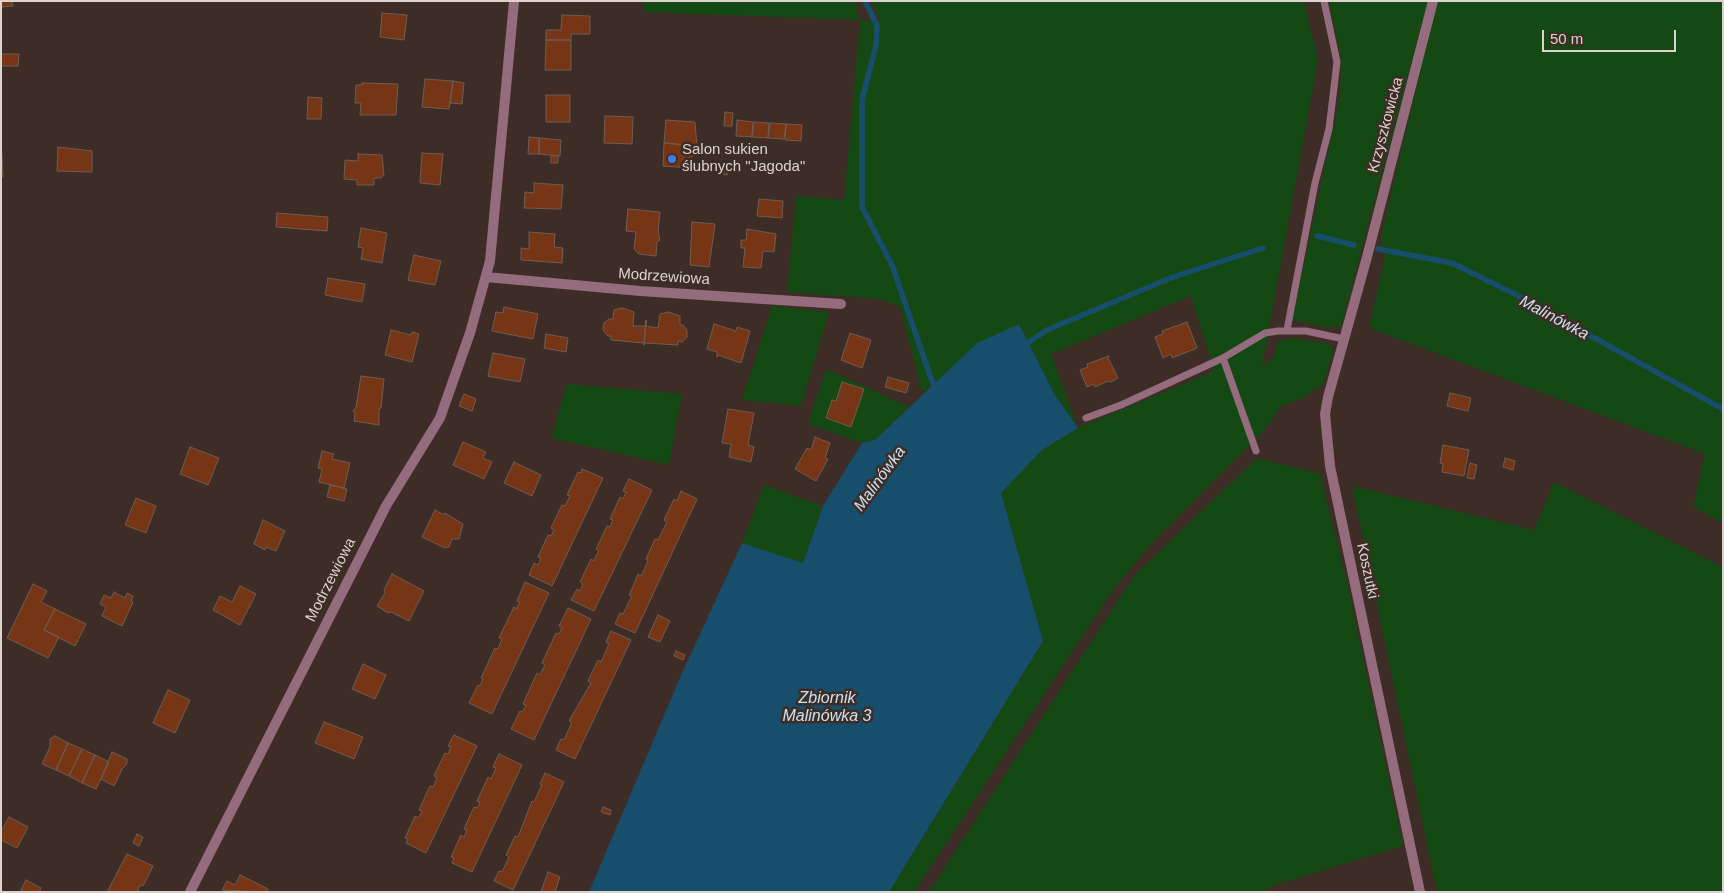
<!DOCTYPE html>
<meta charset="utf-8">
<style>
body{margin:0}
#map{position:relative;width:1724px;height:893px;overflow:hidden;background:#3d2d26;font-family:Helvetica,sans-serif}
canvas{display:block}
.frame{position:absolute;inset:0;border:2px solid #ddd3ce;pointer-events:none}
.scale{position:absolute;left:1542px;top:30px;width:134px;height:22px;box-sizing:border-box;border:2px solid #ddd3ce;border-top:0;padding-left:6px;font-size:15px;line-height:18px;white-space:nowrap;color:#ddd3ce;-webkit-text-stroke:4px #3d2d26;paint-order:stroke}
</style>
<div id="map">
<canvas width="1724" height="893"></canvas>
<div class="frame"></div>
<div class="scale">50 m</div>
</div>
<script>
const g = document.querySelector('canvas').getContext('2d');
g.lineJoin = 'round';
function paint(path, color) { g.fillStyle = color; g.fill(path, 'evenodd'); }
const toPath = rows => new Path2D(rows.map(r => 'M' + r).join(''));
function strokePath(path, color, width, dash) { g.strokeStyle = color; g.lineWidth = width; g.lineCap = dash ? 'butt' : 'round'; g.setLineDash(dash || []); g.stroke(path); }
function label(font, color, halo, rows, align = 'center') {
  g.font = font + ' Helvetica,sans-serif'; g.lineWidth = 5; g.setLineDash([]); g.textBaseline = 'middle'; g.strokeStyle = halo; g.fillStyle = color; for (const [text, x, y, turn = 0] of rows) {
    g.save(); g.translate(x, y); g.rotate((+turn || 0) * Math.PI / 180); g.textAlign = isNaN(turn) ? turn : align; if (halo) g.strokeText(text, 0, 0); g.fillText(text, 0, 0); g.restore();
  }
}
paint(toPath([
 [644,1,855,1,860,20,880,21,871,1,1304,1,1318,60,1262,366,1273,358,1278,341,1291,338,1327,343,1334,350,1323,384,1303,398,1281,406,1266,428,1151,544,1112,591,914,892,889,892,1043,641,1001,493,1042,450,1078,427,1055,395,1019,324,944,375,922,393,900,307,879,299,787,292,796,196,844,200,860,20,644,12],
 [1191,296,1214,371,1078,428,1051,354],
 [1329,1,1428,1,1341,326,1328,328,1292,320,1340,96,1341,58],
 [1437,1,1723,1,1723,523,1693,507,1705,454,1369,328,1384,260,1381,236],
 [772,306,829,312,801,406,742,400],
 [826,369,909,407,875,440,862,443,808,424],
 [567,384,682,394,669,465,551,438],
 [1257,458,1320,474,1348,587,1403,846,1278,884,1261,892,929,892,1134,576],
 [1554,482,1723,567,1723,892,1437,892,1352,486,1534,530],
 [764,485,823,506,803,564,742,543]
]), '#144914');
paint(toPath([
 [1019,324,1055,395,1078,428,1042,450,1001,493,1043,641,889,892,589,892,682,673,742,543,803,563,823,506,862,443,875,440,977,343]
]), '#164e6c');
strokePath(toPath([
 [865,1,877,25,876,45,862,100,862,207,892,265,935,390],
 [1317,236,1354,245],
 [1378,249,1452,263,1517,295,1723,409],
 [1023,346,1047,330,1173,277,1263,248]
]), '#164e6c', 5.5);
const building = toPath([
 [1,1,12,1,13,6,1,7,1,1],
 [382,13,407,15,404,40,380,37,382,13],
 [562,15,590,16,590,34,571,34,571,40,546,40,546,30,561,30,562,15],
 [546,40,571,40,571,70,545,70,546,40],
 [1,54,19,54,18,66,1,66,1,54],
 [425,79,453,81,449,109,422,107,425,79],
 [453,81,464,83,462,104,450,103,453,81],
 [362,83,398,84,396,115,360,115,361,103,355,103,356,85,362,85,362,83],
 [546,95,570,95,570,122,546,122,546,95],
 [308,97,322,98,321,119,307,119,308,97],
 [725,112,733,113,732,126,724,126,725,112],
 [605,116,633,117,632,144,604,143,605,116],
 [666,120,695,122,697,146,664,143,666,120],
 [737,120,753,122,752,137,736,136,737,120],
 [754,122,769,123,768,138,752,137,754,122],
 [770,123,786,124,784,139,768,138,770,123],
 [786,124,802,125,801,141,785,140,786,124],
 [1,137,3,177,1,177,1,137],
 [529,137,539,138,539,154,528,154,529,137],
 [539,138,561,140,560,156,539,154,539,138],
 [664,143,697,146,696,155,692,155,691,168,663,166,664,143],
 [58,147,92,151,92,172,57,171,58,147],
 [422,153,443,154,440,185,420,183,422,153],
 [358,154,382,155,384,175,381,178,374,178,374,185,357,185,357,180,344,179,345,160,358,161,358,154],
 [551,156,558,156,558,163,551,163,551,156],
 [722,162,728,163,727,175,721,174,722,162],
 [534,183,563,185,561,209,524,208,525,192,534,193,534,183],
 [759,199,783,201,782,218,757,216,759,199],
 [628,209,660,212,658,232,660,240,657,242,656,256,639,254,634,249,636,232,626,231,628,209],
 [277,213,328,217,327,231,276,227,277,213],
 [692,222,715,224,709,267,690,265,692,222],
 [361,228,387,233,382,263,361,259,363,248,358,247,361,228],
 [747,229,776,234,774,252,763,251,761,268,743,267,745,248,741,248,741,240,746,240,747,229],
 [529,232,555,234,554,247,563,248,562,263,521,260,521,248,529,249,529,232],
 [414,255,441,261,435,285,408,280,414,255],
 [328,278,365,284,362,302,325,295,328,278],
 [504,307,538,314,533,339,492,331,496,312,503,313,504,307],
 [622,308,634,312,633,326,645,326,646,320,644,345,644,343,611,340,611,336,608,336,603,330,604,323,609,319,613,319,614,310,622,308],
 [668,312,680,316,680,325,683,325,687,330,687,337,682,342,678,341,678,345,645,343,644,345,646,320,646,326,658,328,660,314,668,312],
 [1187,322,1197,348,1172,358,1171,354,1163,358,1155,337,1163,334,1162,331,1187,322],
 [714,324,736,331,737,327,750,331,741,363,718,355,717,357,717,352,707,349,714,324],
 [391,330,411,335,412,332,419,334,412,362,385,355,391,330],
 [850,333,871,340,862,368,841,360,850,333],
 [546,334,568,338,566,352,544,348,546,334],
 [493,353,525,359,520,382,488,376,493,353],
 [1109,356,1108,358,1118,378,1111,382,1108,381,1095,387,1094,384,1087,387,1080,370,1088,367,1087,364,1109,356],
 [361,376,384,379,381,408,379,409,379,425,354,421,355,414,353,411,356,407,361,376],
 [888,377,909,383,906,393,885,387,888,377],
 [842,382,864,389,851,427,826,418,832,400,836,401,842,382],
 [1450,393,1471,398,1468,411,1447,406,1450,393],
 [464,394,476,399,472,411,459,406,464,394],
 [728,409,754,413,748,445,754,447,751,462,729,457,731,444,722,443,728,409],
 [815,437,830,443,825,458,828,459,816,481,795,469,807,448,811,450,815,437],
 [463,442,486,452,483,458,492,462,484,479,453,465,463,442],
 [1443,445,1469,450,1464,476,1442,472,1443,464,1440,463,1443,445],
 [190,447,219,458,208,485,180,474,190,447],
 [322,451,334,454,332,459,350,463,344,488,319,482,322,469,318,468,322,451],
 [1505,458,1515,461,1513,470,1503,467,1505,458],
 [514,462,541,475,532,496,504,483,514,462],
 [1470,463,1477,465,1474,479,1467,478,1470,463],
 [582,469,603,478,552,586,529,575,534,563,538,565,541,558,538,557,548,535,551,536,554,530,551,528,562,505,565,506,570,496,567,495,578,472,581,473,582,469],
 [629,479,652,490,594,611,571,600,577,589,580,591,583,584,580,582,591,559,594,561,596,556,599,551,596,549,607,526,610,527,613,520,610,519,620,497,623,499,626,492,623,491,629,479],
 [330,485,347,489,344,501,327,497,330,485],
 [681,491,697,499,635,633,615,624,620,613,623,614,632,596,629,595,634,584,638,574,641,576,645,568,648,560,646,559,655,539,658,540,667,522,664,520,674,499,677,501,681,491],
 [136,498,156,506,146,533,125,525,136,498],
 [435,510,444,515,445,513,463,524,459,539,452,539,449,547,445,548,422,537,435,510],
 [263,520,285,531,276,551,266,547,265,550,254,544,263,520],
 [392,574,424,591,409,621,391,612,388,613,377,606,385,593,384,590,392,574],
 [525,582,549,593,492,714,469,703,478,685,480,686,483,679,481,678,495,648,498,649,502,639,499,638,514,607,517,609,518,605,520,602,517,601,525,582],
 [33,584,47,591,41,602,55,609,44,630,59,637,48,658,7,638,33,584],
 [240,586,256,594,240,625,213,610,220,596,232,602,240,586],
 [114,592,125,598,127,593,133,596,131,601,133,602,122,626,102,616,106,607,100,604,104,595,111,598,114,592],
 [568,608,591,619,534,740,511,729,520,711,522,712,524,709,526,705,523,704,537,673,540,675,545,665,542,663,556,633,559,634,562,628,559,626,568,608],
 [55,609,86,624,75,646,44,630,55,609],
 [658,615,670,621,660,642,648,637,658,615],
 [611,631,631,640,575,759,556,750,561,739,564,740,572,722,569,721,591,683,588,681,598,660,601,662,609,644,606,642,611,631],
 [676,651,685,655,683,660,674,656,676,651],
 [363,664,386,675,375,699,352,689,363,664],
 [168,690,190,700,175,733,153,723,168,690],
 [324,722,363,737,354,759,315,743,324,722],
 [454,735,477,746,426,853,406,843,408,839,405,838,415,816,419,818,422,811,419,810,430,786,433,787,437,778,434,776,445,753,448,754,451,747,448,746,454,735],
 [55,736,68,743,56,770,42,764,50,747,50,739,55,736],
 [68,743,82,749,69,776,56,770,68,743],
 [82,749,95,755,82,783,69,776,82,749],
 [112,752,127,759,127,764,122,769,114,786,101,779,112,752],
 [499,754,522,765,472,872,452,863,454,858,451,857,461,835,464,837,467,830,464,829,474,807,477,808,479,805,480,802,477,801,488,777,491,779,496,768,493,767,499,754],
 [95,755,109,762,96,789,82,783,95,755],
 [545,773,564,782,513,890,494,881,499,871,502,872,509,857,506,855,515,836,518,837,532,801,534,802,542,785,540,784,545,773],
 [603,807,611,810,610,815,601,812,603,807],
 [9,817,28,827,17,848,1,840,1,832,9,817],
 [137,834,143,837,139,846,133,843,137,834],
 [127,854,153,866,143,886,140,885,137,892,107,892,127,854],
 [548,872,560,877,555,892,541,892,548,872],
 [240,875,268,889,267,892,222,890,227,881,235,885,240,875],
 [26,880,41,888,39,892,20,892,26,880]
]);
paint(building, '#763616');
strokePath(building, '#6e5d55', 1);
strokePath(toPath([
 [1287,330,1315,183,1329,129,1337,62,1324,1],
 [1223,358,1265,333,1278,331,1306,331,1344,339],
 [1086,418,1121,405,1223,358,1256,451]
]), '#956c7e', 7);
strokePath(toPath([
 [486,277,640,291,841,304],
 [190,892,386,506,440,418,470,333,490,261,514,1],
 [1420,892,1330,466,1325,414,1328,397,1367,257,1433,1]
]), '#956c7e', 10);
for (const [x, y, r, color] of [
 [672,159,5,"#3f7fe0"]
]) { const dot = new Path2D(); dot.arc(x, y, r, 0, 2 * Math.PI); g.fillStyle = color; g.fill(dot); strokePath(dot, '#3d2d26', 2); }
label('15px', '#ddd3ce', '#3d2d26', [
 ["Krzyszkowicka",1386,125,-75],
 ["Modrzewiowa",664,277,4],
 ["Koszutki",1367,571,78],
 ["Modrzewiowa",331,580,-63]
]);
label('15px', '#ddd3ce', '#3d2d26', [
 ["Salon sukien",682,150],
 ["ślubnych \"Jagoda\"",682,167]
], 'left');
label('italic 16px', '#cbe2f0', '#3d2d26', [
 ["Malinówka",1554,318,28],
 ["Malinówka",880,479,-54],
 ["Zbiornik",827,699],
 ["Malinówka 3",827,717]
]);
</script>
